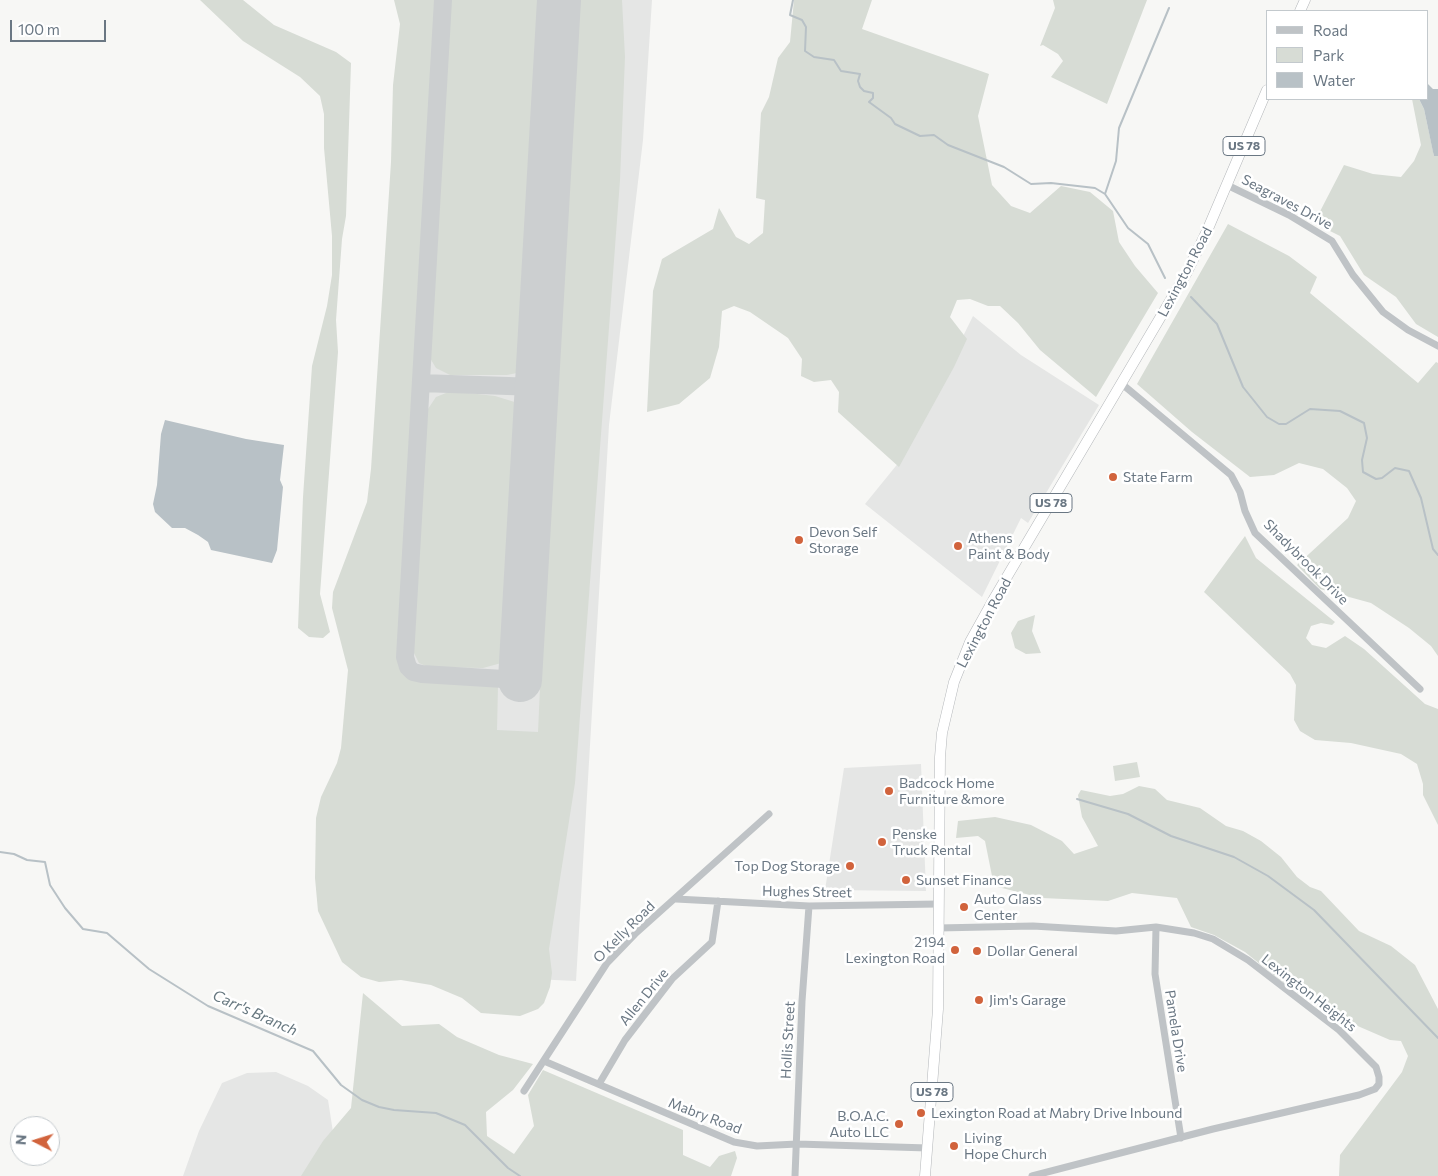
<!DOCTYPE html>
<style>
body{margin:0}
#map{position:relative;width:1438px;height:1176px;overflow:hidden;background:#f7f7f5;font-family:Commissioner,sans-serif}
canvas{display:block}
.legend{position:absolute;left:1266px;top:10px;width:162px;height:90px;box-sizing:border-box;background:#fff;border:1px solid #c3c9cd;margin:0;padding:6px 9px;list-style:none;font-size:15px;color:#6a7783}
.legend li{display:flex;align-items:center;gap:10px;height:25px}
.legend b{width:25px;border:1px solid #c3c9cd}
.north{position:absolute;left:10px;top:1116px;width:50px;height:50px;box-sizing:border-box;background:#fff;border:1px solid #c3c9cd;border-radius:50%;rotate:275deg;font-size:14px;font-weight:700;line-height:20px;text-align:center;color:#6a7783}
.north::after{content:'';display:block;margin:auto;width:18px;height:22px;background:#d1633c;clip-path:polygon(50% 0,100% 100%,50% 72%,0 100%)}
.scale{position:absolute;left:10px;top:20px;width:96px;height:22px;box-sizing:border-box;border:2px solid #6a7783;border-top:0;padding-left:6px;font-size:15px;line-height:18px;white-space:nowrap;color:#6a7783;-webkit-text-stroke:4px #fff;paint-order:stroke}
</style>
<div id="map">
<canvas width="1438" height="1176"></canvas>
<ul class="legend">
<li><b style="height:6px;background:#bfc3c6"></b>Road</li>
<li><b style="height:14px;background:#d7dcd5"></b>Park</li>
<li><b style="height:14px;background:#b8c1c6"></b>Water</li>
</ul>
<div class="north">N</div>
<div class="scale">100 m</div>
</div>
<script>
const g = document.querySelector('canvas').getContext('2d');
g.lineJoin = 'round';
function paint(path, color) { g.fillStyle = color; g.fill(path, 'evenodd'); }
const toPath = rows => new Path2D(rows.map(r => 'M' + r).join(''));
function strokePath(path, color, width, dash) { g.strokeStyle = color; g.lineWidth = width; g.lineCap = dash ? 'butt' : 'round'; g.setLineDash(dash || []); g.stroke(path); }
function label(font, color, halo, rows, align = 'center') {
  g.font = font + ' Commissioner,sans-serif'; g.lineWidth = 5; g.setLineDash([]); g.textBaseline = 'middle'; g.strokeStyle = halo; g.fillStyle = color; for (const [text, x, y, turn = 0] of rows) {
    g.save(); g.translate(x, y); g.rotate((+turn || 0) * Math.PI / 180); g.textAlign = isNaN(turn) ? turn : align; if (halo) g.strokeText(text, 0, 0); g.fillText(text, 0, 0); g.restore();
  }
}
paint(toPath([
 [425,0,652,0,643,140,609,425,576,981,426,974,387,708],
 [973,316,1021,355,1099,405,1028,523,1021,518,982,597,865,504,904,456],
 [921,764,926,891,825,890,844,768],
 [276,1072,308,1086,328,1100,333,1132,322,1176,183,1176,199,1131,222,1083,247,1073]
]), '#e5e6e5');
paint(toPath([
 [200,0,243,0,274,25,336,52,351,63,346,216,342,239,336,320,338,352,320,594,330,632,323,638,309,637,298,628,303,497,312,366,327,306,332,275,332,236,324,148,324,114,320,96,300,77,243,41],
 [394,0,435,0,397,659,405,676,417,681,498,686,497,730,538,732,540,688,535,687,575,0,622,0,625,57,620,180,575,783,549,949,552,973,550,987,544,1003,538,1009,520,1016,481,1013,462,998,431,985,401,980,379,982,361,977,342,962,318,911,315,878,316,818,321,797,337,763,341,748,348,670,332,608,333,592,367,502,371,469,391,162,393,85,400,24],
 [451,0,545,0,524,368,522,372,507,375,450,375,436,368,430,358],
 [794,0,872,0,862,29,989,74,978,116,992,185,1011,206,1030,213,1061,186,1090,192,1113,211,1119,242,1135,266,1158,293,1096,397,1040,350,1018,323,1000,306,988,306,970,299,957,300,950,317,967,339,954,367,899,467,838,412,839,392,831,380,814,382,801,376,802,359,788,338,750,312,734,306,722,311,719,347,710,378,679,404,647,412,653,291,662,259,713,229,719,208,736,237,749,244,763,233,765,200,756,198,761,113,769,97,778,58,790,42],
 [1053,0,1147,0,1107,104,1051,77,1063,61,1058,54,1043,45,1040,46,1055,8],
 [1412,99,1419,99,1424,109,1434,156,1438,156,1438,337,1416,324,1396,297,1364,275,1340,236,1314,223,1344,165,1373,174,1401,177,1414,161,1421,145],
 [1228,224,1289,256,1317,277,1310,293,1418,383,1436,362,1438,363,1438,656,1431,646,1409,628,1371,603,1320,589,1297,565,1348,518,1356,501,1347,488,1323,469,1299,463,1274,475,1250,477,1192,432,1137,384],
 [451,391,495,396,521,404,505,662,483,668,428,667,419,663,413,651,426,412,436,397],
 [1245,536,1256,558,1335,622,1332,625,1321,623,1311,626,1306,638,1312,645,1326,648,1345,636,1364,649,1425,704,1438,709,1438,825,1423,795,1423,784,1417,764,1401,754,1351,743,1315,740,1300,731,1294,720,1296,685,1290,674,1204,592],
 [1035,615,1032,631,1041,653,1026,654,1015,648,1011,633,1018,621],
 [1137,762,1140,777,1115,781,1113,766],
 [1139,786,1155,789,1167,800,1200,808,1226,826,1243,831,1261,841,1281,857,1297,877,1310,887,1321,891,1359,931,1391,946,1415,965,1438,1009,1438,1176,1339,1176,1340,1155,1402,1072,1408,1056,1401,1041,1390,1040,1330,1014,1286,985,1245,952,1214,935,1191,927,1177,898,1132,893,1108,901,1042,898,994,886,985,841,978,836,956,838,958,821,995,817,1031,825,1062,841,1074,854,1098,846,1082,817,1078,795,1081,790,1110,796,1123,794],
 [363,993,402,1026,439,1024,457,1037,499,1055,533,1064,513,1090,486,1112,487,1136,514,1154,534,1126,528,1095,543,1070,683,1130,683,1155,710,1167,719,1156,735,1151,737,1158,731,1176,301,1176,323,1141,351,1108]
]), '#d7dcd5');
paint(toPath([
 [1427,83,1433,89,1438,89,1438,156,1434,156,1433,152,1424,109,1419,99,1427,99],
 [165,420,246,439,284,445,280,480,283,487,277,550,272,563,211,550,208,542,198,535,185,528,172,528,155,512,153,504,157,485,161,434]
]), '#b8c1c6');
strokePath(toPath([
 [793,0,790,15,802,20,806,27,805,51,814,57,834,60,841,71,860,74,858,81,860,87,864,91,873,93,873,98,869,102,891,118,895,124,920,136,934,135,948,145,1004,167,1031,184,1051,183,1095,188,1105,194],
 [1165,278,1148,244,1128,228,1105,194,1116,161,1119,128,1169,8],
 [1191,297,1217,324,1243,387,1267,417,1279,424,1286,424,1310,409,1340,411,1364,423,1367,438,1362,460,1363,472,1376,479,1382,478,1395,468,1409,471,1421,498,1433,549,1438,555],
 [1077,799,1128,814,1171,836,1234,857,1268,876,1314,910,1438,1038],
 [0,852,14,854,27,860,45,862,50,885,65,908,83,929,107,933,149,969,208,1006,313,1051,341,1085,362,1100,379,1107,394,1110,436,1113,465,1125,508,1168,520,1176]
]), '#b8c1c6', 2);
strokePath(toPath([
 [443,0,405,657,408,667,413,672,422,674,520,680],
 [421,383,537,387]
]), '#cccfd0', 18);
strokePath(toPath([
 [520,680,559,0]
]), '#cccfd0', 44);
const highway = toPath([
 [1300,11,1305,0],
 [925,1176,938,1009,940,757,942,733,954,682,970,642,995,597,1186,274,1207,231,1267,90]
]);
strokePath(highway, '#b3b6b9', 11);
strokePath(toPath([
 [1227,185,1289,215,1332,241,1353,275,1383,312,1408,330,1438,346],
 [1122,384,1231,475,1240,492,1245,511,1255,533,1420,689],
 [676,899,809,906,938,904],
 [1156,927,1155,974,1181,1138],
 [938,928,1033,926,1116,931,1156,927,1194,933,1213,939,1248,960,1339,1030,1376,1067,1379,1077,1379,1084,1375,1089,1359,1095,1213,1129,1032,1176],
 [544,1061,734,1142,757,1146,797,1144,928,1148],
 [599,1084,625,1040,672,979,712,942,718,901],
 [524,1091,607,963,635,934,769,814],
 [795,1176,802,1001,809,906]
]), '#bfc3c6', 7);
strokePath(highway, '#fff', 10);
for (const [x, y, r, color] of [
 [1113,477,5,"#d1633c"],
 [799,540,5,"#d1633c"],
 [958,546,5,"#d1633c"],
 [889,791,5,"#d1633c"],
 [882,842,5,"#d1633c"],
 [850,866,5,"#d1633c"],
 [906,880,5,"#d1633c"],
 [964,907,5,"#d1633c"],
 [955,950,5,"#d1633c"],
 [977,951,5,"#d1633c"],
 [979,1000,5,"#d1633c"],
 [921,1113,5,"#d1633c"],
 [899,1124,5,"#d1633c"],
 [954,1146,5,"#d1633c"]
]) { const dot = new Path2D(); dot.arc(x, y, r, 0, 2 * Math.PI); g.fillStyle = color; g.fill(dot); strokePath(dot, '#fff', 2); }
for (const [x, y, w] of [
 [1244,146,42],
 [1051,503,42],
 [932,1092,42]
]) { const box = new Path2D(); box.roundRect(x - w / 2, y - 9.5, w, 19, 4); g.fillStyle = '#fff'; g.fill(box); strokePath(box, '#6a7783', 1); }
label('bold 12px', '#6a7783', null, [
 ["US 78",1244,146],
 ["US 78",1051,503],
 ["US 78",932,1092]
]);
label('14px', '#6a7783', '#fff', [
 ["Seagraves Drive",1287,202,28],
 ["Lexington Road",1185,272,-62],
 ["Shadybrook Drive",1306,562,45],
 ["Lexington Road",984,623,-62],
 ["Hughes Street",807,892,1],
 ["O Kelly Road",624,932,-45],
 ["Lexington Heights",1309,993,38],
 ["Allen Drive",644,997,-51],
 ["Pamela Drive",1176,1031,81],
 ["Hollis Street",788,1040,-87],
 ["Mabry Road",705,1116,21]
]);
label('14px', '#6a7783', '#fff', [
 ["State Farm",1123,477],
 ["Devon Self",809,532],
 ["Storage",809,548],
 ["Athens",968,538],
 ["Paint & Body",968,554],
 ["Badcock Home",899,783],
 ["Furniture &more",899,799],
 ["Penske",892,834],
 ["Truck Rental",892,850],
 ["Top Dog Storage",840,866,"right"],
 ["Sunset Finance",916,880],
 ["Auto Glass",974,899],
 ["Center",974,915],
 ["2194",945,942,"right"],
 ["Lexington Road",945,958,"right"],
 ["Dollar General",987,951],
 ["Jim's Garage",989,1000],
 ["Lexington Road at Mabry Drive Inbound",931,1113],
 ["B.O.A.C.",889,1116,"right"],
 ["Auto LLC",889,1132,"right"],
 ["Living",964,1138],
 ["Hope Church",964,1154]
], 'left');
label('italic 15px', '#66777f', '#fff', [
 ["Carr's Branch",255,1013,24]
]);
</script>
